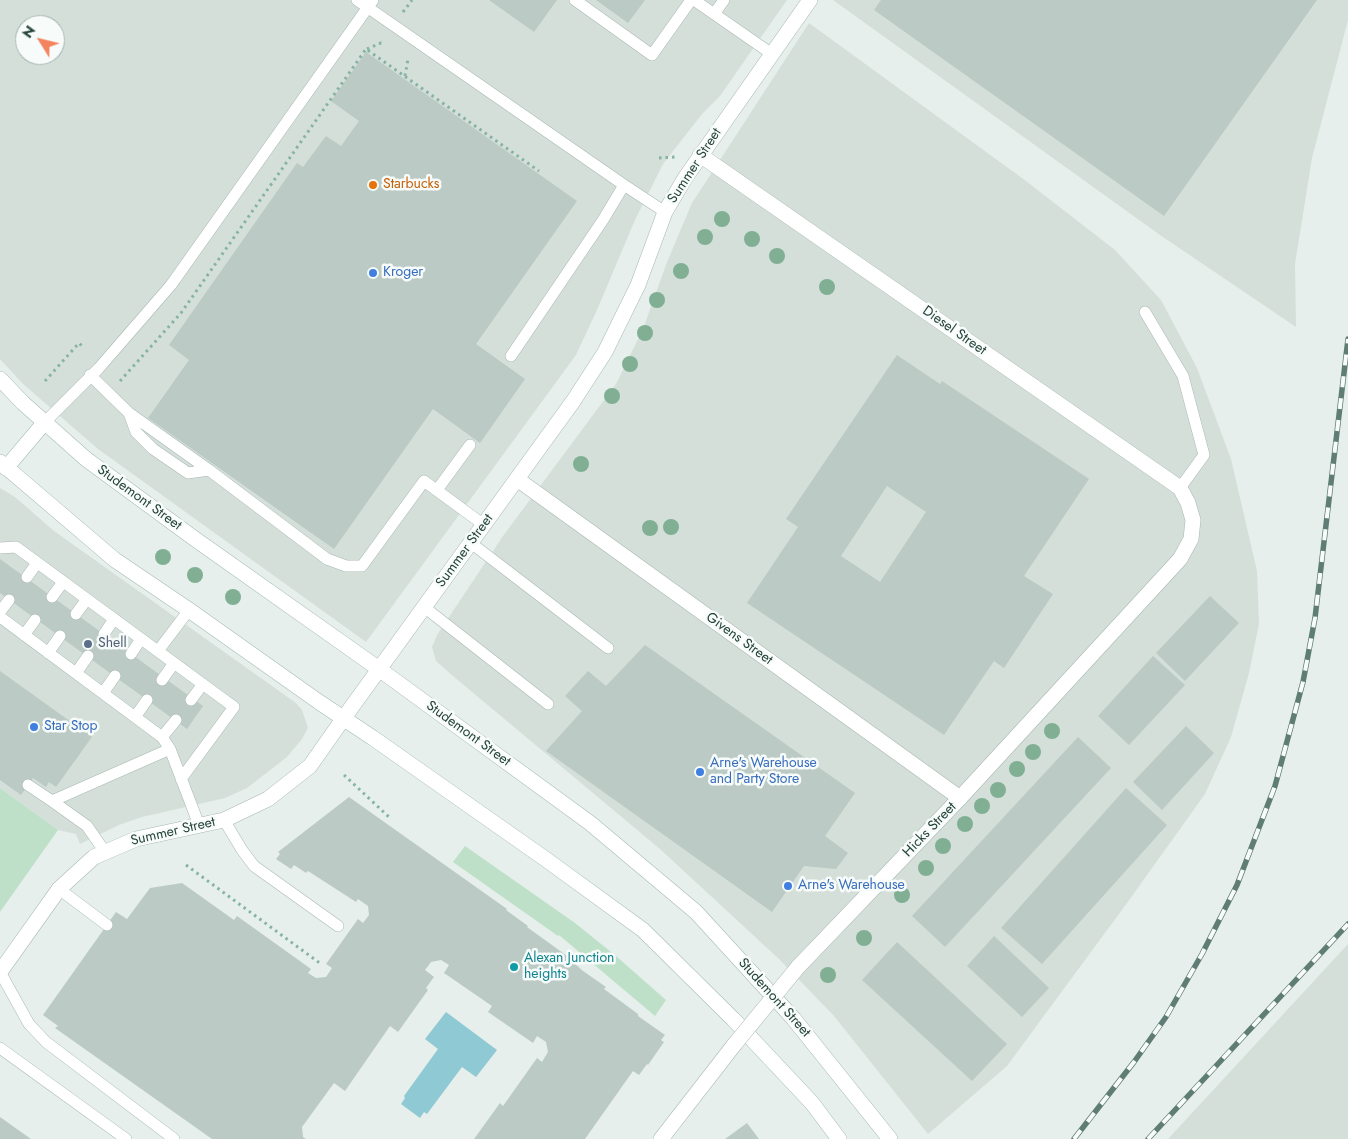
<!DOCTYPE html>
<style>
body{margin:0}
#map{position:relative;width:1348px;height:1139px;overflow:hidden;background:#e6efeb;font-family:Jost,sans-serif}
canvas{display:block}
.north{position:absolute;left:15px;top:15px;width:50px;height:50px;box-sizing:border-box;background:#f7fbf9;border:1px solid #a3b1ad;border-radius:50%;rotate:306deg;font-size:14px;font-weight:700;line-height:20px;text-align:center;color:#24423a}
.north::after{content:'';display:block;margin:auto;width:18px;height:22px;background:#f4845f;clip-path:polygon(50% 0,100% 100%,50% 72%,0 100%)}
</style>
<div id="map">
<canvas width="1348" height="1139"></canvas>
<div class="north">N</div>
</div>
<script>
const g = document.querySelector('canvas').getContext('2d');
g.lineJoin = 'round';
function paint(path, color) { g.fillStyle = color; g.fill(path, 'evenodd'); }
const toPath = rows => new Path2D(rows.map(r => 'M' + r).join(''));
function strokePath(path, color, width, dash) { g.strokeStyle = color; g.lineWidth = width; g.lineCap = dash ? 'butt' : 'round'; g.setLineDash(dash || []); g.stroke(path); }
function label(font, color, halo, rows, align = 'center') {
  g.font = font + ' Jost,sans-serif'; g.lineWidth = 5; g.setLineDash([]); g.textBaseline = 'middle'; g.strokeStyle = halo; g.fillStyle = color; for (const [text, x, y, turn = 0] of rows) {
    g.save(); g.translate(x, y); g.rotate((+turn || 0) * Math.PI / 180); g.textAlign = isNaN(turn) ? turn : align; if (halo) g.strokeText(text, 0, 0); g.fillText(text, 0, 0); g.restore();
  }
}
paint(toPath([
 [0,0,787,0,720,96,702,114,663,164,635,220,597,310,576,355,366,642,98,449,23,384,0,359],
 [25,25,55,25,55,55,25,55],
 [833,0,1348,0,1348,20,1312,158,1295,264,1296,327,1160,235],
 [809,23,1026,181,1115,250,1161,300,1197,368,1231,459,1257,571,1259,624,1249,673,1231,737,1205,794,1127,903,1007,1066,928,1134,834,1016,779,959,660,849,453,676,436,661,432,647,437,635,503,536,616,384,643,329,667,262,692,203],
 [0,488,15,497,54,531,296,703,302,710,308,728,302,739,287,757,247,788,225,798,142,817,119,825,80,844,76,834,58,830,0,788],
 [1348,944,1348,1139,1168,1139]
]), '#d4dfda');
paint(toPath([
 [0,788,58,830,0,912],
 [465,846,575,923,616,956,666,1000,655,1016,559,935,558,936,453,862]
]), '#bfe0c8');
paint(toPath([
 [446,1012,497,1050,476,1077,462,1067,427,1114,424,1112,420,1118,401,1104,405,1098,404,1096,438,1049,425,1039]
]), '#8ec9d4');
paint(toPath([
 [489,0,557,0,534,32],
 [596,0,645,0,628,23],
 [881,0,1317,0,1164,216,874,10],
 [366,52,577,201,476,344,525,379,480,443,433,409,334,549,148,418,189,360,169,345,297,163,303,167,326,136,341,146,359,121,331,101],
 [897,355,940,384,942,381,1089,479,1024,576,1053,594,1004,668,994,661,944,735,747,603,798,527,786,519],
 [887,486,926,512,880,582,841,556],
 [0,559,203,706,187,729,0,593],
 [1210,596,1239,623,1185,681,1156,653],
 [645,645,855,793,825,836,848,853,836,869,804,866,772,912,546,751,582,711,565,696,588,671,606,686],
 [1153,656,1185,685,1129,745,1098,716],
 [0,671,92,737,56,787,49,782,46,787,33,778,21,795,0,780],
 [1186,726,1214,753,1162,810,1133,782],
 [1078,737,1111,768,945,947,912,916],
 [1126,788,1167,825,1042,964,1001,928],
 [349,797,507,909,506,910,528,926,527,927,574,961,573,962,583,971,606,987,604,989,638,1014,638,1016,665,1035,661,1040,664,1042,648,1065,647,1064,639,1075,633,1071,585,1139,474,1139,500,1103,503,1106,537,1058,542,1062,548,1052,546,1042,537,1036,533,1043,488,1012,492,1006,444,973,449,965,441,960,431,962,425,970,434,977,426,988,428,990,398,1032,390,1026,345,1091,334,1083,302,1127,303,1137,306,1139,212,1139,55,1028,58,1026,43,1015,116,912,127,919,150,888,182,883,234,920,237,916,311,969,308,973,316,978,326,977,332,968,326,964,358,919,363,923,369,915,368,906,358,899,356,902,308,871,306,873,294,865,291,869,276,859,280,854,278,852],
 [994,936,1049,988,1022,1017,967,966],
 [897,942,1007,1044,972,1081,862,980],
 [0,1117,31,1139,0,1139],
 [747,1123,759,1139,725,1139]
]), '#bbcac4');
const service = toPath([
 [357,0,624,185,665,212],
 [575,0,652,55,691,0],
 [694,0,772,54],
 [714,14,724,0],
 [1145,312,1183,376,1204,455,1180,488],
 [511,356,603,220,624,185],
 [90,375,129,413,136,432,153,449,188,473,209,470,327,559,346,566,362,566,424,481,484,525],
 [129,413,209,470],
 [44,423,99,368,171,285,373,0],
 [437,490,470,445],
 [471,543,608,648],
 [0,548,16,547,234,707,181,779],
 [27,577,37,563],
 [52,597,63,582],
 [424,607,548,704],
 [0,612,9,600],
 [76,614,87,599],
 [0,617,162,737,170,749,199,825],
 [104,634,114,619],
 [24,635,35,620],
 [158,651,189,610],
 [48,653,60,636],
 [131,654,141,639],
 [76,673,88,656],
 [162,680,174,663],
 [103,693,115,676],
 [191,700,203,684],
 [135,717,147,700],
 [162,737,176,720],
 [28,785,52,801],
 [224,820,242,850,254,866,338,926],
 [105,852,87,826,52,801,170,749],
 [59,889,107,925],
 [0,972,29,1024,46,1042,174,1139],
 [0,1048,126,1139]
]);
const minor = toPath([
 [517,479,960,798],
 [0,972,59,889,94,857,136,839,224,820,268,799,310,766,343,719]
]);
const tertiary = toPath([
 [700,155,1180,488,1188,503,1193,520,1191,539,1180,559,960,798,798,967],
 [343,719,574,400,605,352,638,285,665,212,685,178,810,0],
 [661,1139,734,1045]
]);
const secondary = toPath([
 [0,379,23,403,86,459,195,539,379,669,590,823,696,912,793,1018,890,1139],
 [0,462,115,560,189,610,319,702,373,738,544,858,643,930,733,1019,812,1103,839,1139],
 [6,468,44,423]
]);
strokePath(service, '#a8b8b2', 12);
strokePath(minor, '#a8b8b2', 16);
strokePath(tertiary, '#a8b8b2', 16);
strokePath(secondary, '#a4bbb3', 16);
strokePath(toPath([
 [403,12,412,0],
 [367,49,381,43,384,44],
 [405,76,408,59],
 [659,158,675,157],
 [45,381,79,343,84,348],
 [120,381,181,313,366,49,539,171],
 [344,775,390,818],
 [186,865,321,964]
]), '#86b3a5', 3, [2.5, 4]);
strokePath(service, '#fff', 11);
strokePath(minor, '#fff', 15);
strokePath(tertiary, '#fff', 15);
strokePath(secondary, '#fff', 15);
const rail = toPath([
 [1074,1139,1134,1062,1166,1017,1202,954,1237,885,1275,786,1303,682,1315,618,1348,339],
 [1148,1139,1348,924]
]);
strokePath(rail, '#5f7d75', 5.5);
strokePath(rail, '#f7fbf9', 4, [11]);
const tertiaryBridge = toPath([
 [734,1045,798,967]
]);
strokePath(tertiaryBridge, '#a8b8b2', 16, []);
strokePath(tertiaryBridge, '#fff', 15);
g.fillStyle = '#80af93';
for (const [x, y] of [
 [722,219],
 [705,237],
 [752,239],
 [777,256],
 [681,271],
 [827,287],
 [657,300],
 [645,333],
 [630,364],
 [612,396],
 [581,464],
 [671,527],
 [650,528],
 [163,557],
 [195,575],
 [233,597],
 [1052,731],
 [1033,752],
 [1017,769],
 [998,790],
 [982,806],
 [965,824],
 [943,846],
 [926,868],
 [902,895],
 [864,938],
 [828,975]
]) { g.beginPath(); g.arc(x, y, 8, 0, 2 * Math.PI); g.fill(); }
for (const [x, y, r, color] of [
 [373,185,5,"#e8710a"],
 [373,273,5,"#3f7fe0"],
 [88,644,5,"#5c6f8a"],
 [34,727,5,"#3f7fe0"],
 [700,772,5,"#3f7fe0"],
 [788,886,5,"#3f7fe0"],
 [514,967,5,"#0f9aa8"]
]) { const dot = new Path2D(); dot.arc(x, y, r, 0, 2 * Math.PI); g.fillStyle = color; g.fill(dot); strokePath(dot, '#f7fbf9', 2); }
label('14px', '#24423a', '#f7fbf9', [
 ["Summer Street",695,166,-57],
 ["Diesel Street",954,331,35],
 ["Studemont Street",139,498,36],
 ["Summer Street",465,551,-54],
 ["Givens Street",739,639,36],
 ["Studemont Street",468,734,36],
 ["Hicks Street",930,830,-46],
 ["Summer Street",173,832,-13],
 ["Studemont Street",774,998,48]
]);
label('14px', '#c56008', '#f7fbf9', [
 ["Starbucks",383,185]
], 'left');
label('14px', '#366cbe', '#f7fbf9', [
 ["Kroger",383,273],
 ["Star Stop",44,727],
 ["Arne's Warehouse",710,764],
 ["and Party Store",710,780],
 ["Arne's Warehouse",798,886]
], 'left');
label('14px', '#4e5e75', '#f7fbf9', [
 ["Shell",98,644]
], 'left');
label('14px', '#0d838f', '#f7fbf9', [
 ["Alexan Junction",524,959],
 ["heights",524,975]
], 'left');
</script>
